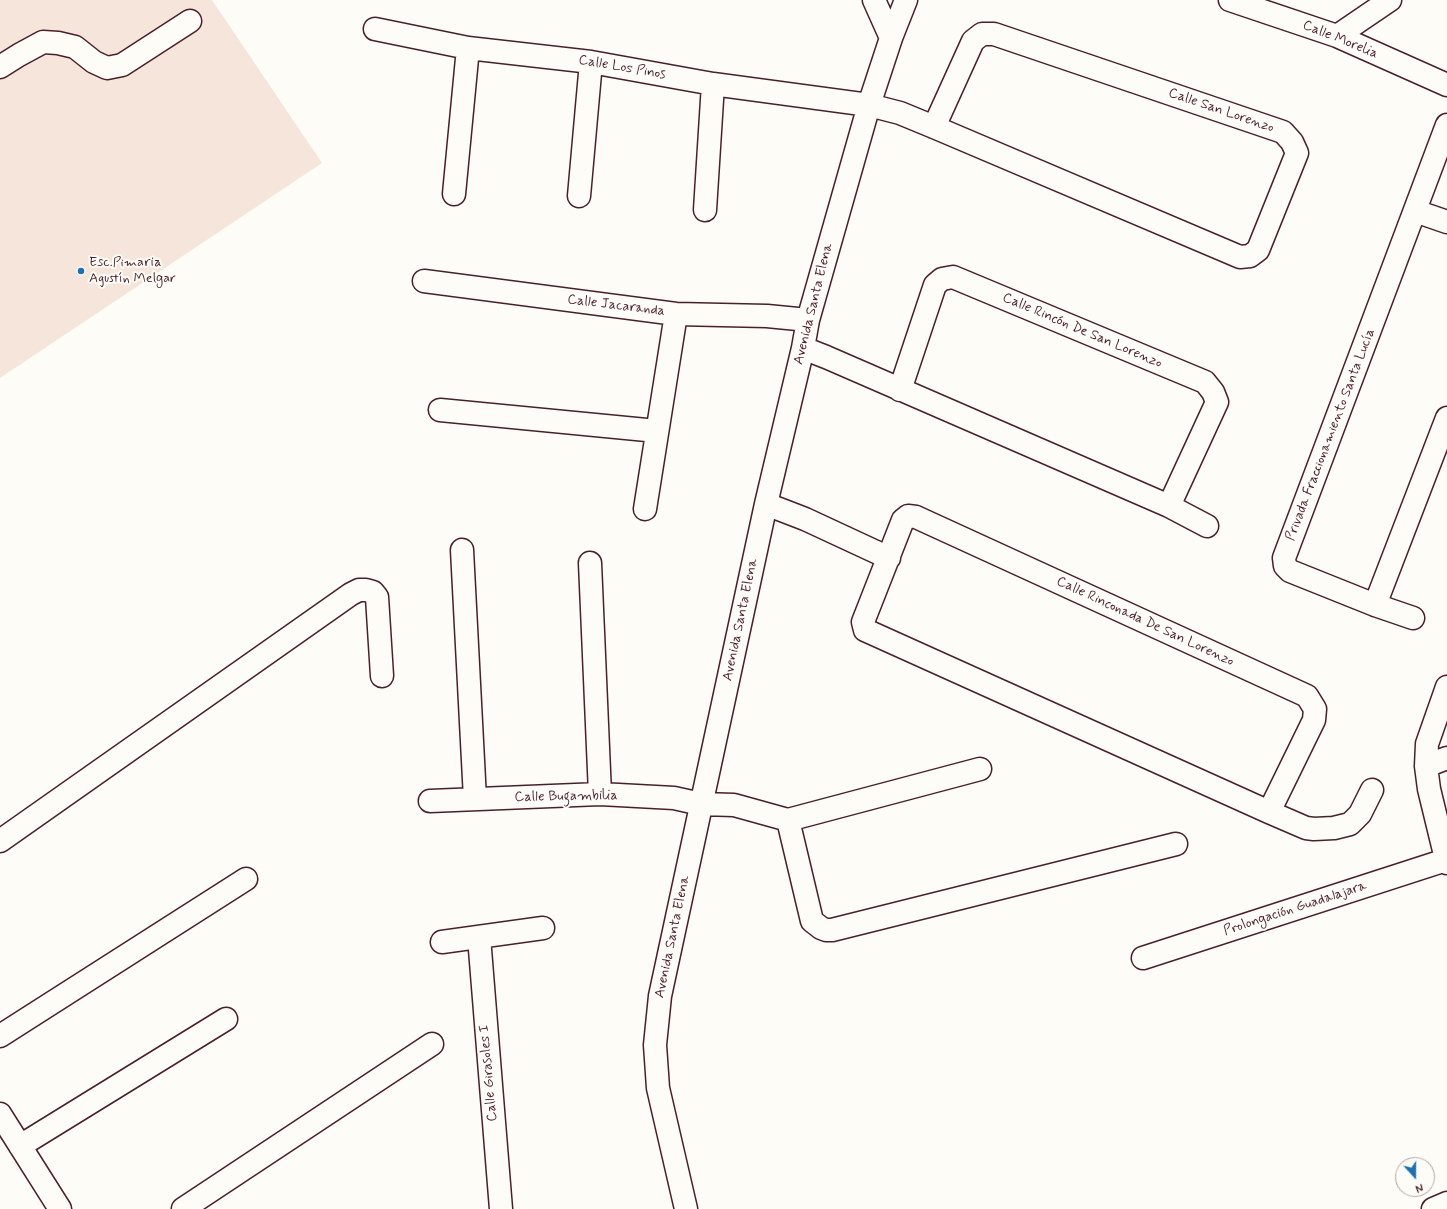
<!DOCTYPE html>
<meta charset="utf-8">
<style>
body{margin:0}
#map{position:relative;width:1447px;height:1209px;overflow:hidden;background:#fdfcf7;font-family:Mynerve,sans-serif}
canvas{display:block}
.north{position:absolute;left:1395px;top:1157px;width:40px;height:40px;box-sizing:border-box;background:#fdfcf7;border:1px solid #b5a4a5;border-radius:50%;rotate:159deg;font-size:11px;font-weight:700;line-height:16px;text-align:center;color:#4a1f2b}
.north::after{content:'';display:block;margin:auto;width:14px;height:18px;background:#1f6fb2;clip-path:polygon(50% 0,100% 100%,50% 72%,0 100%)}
</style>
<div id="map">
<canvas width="1447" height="1209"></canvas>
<div class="north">N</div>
</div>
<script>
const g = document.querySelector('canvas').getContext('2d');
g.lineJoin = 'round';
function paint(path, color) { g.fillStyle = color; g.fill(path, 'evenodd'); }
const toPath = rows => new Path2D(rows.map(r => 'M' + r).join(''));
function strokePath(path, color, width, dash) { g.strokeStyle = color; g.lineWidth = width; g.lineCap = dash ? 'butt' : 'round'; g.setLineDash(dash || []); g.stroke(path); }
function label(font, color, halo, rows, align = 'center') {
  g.font = font + ' Mynerve,sans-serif'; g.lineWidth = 4; g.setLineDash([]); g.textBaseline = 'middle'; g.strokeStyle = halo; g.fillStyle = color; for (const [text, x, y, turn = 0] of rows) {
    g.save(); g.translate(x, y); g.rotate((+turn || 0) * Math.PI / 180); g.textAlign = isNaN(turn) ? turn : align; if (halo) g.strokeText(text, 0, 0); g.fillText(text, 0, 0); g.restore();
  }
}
paint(toPath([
 [0,0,212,0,322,163,0,378]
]), '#f6e5da');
const minor = toPath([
 [874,0,891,38],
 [1230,0,1337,36,1447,85],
 [375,29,468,48,591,62,713,84,869,105,900,113,934,127,1240,257,1250,256,1258,250,1297,153,1292,142,1283,132,994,34,982,34,973,41,934,127],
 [1337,36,1390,0],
 [0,67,19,55,43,42,58,43,75,47,94,62,107,68,122,65,190,21],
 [454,194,468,48],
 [579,196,591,62],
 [705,210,713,84],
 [1415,211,1447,222],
 [424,281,676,314,767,316,808,320],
 [803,348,826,357,1169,506,1207,526],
 [900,390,935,285,942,279,953,277,1205,382,1213,392,1217,402,1169,506],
 [440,410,657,431],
 [766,504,805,519,889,558],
 [645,509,676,314],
 [462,550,475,799],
 [590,563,600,794],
 [1375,605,1447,418],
 [1413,618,1375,605,1290,571,1285,566,1284,558,1447,125],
 [1447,687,1427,744,1426,766,1429,789,1447,863],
 [1426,766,1447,758],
 [430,801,600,794,674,798,701,804,734,805,788,820,980,769],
 [1269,812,1314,720,1315,709,1307,696,916,517,908,516,903,520,863,622,865,630,1269,812,1306,828,1314,829,1334,828,1350,824,1360,814,1372,790],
 [788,820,812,921,821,928,826,930,832,930,1176,844],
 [0,841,351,594,359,590,366,590,373,592,377,597,382,676],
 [479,937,501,1209],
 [442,942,543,928],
 [1143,958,1446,860],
 [0,1036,246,879],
 [0,1114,60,1209],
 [20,1146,226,1019],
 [183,1209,432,1044],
 [686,1209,658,1088,655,1045,660,996,766,504,803,348,808,320,869,105,891,38,906,0],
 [1433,1209,1447,1203]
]);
strokePath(minor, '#4a1f2b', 25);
strokePath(minor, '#fdfcf7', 22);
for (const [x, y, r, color] of [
 [81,271,4,"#1f6fb2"]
]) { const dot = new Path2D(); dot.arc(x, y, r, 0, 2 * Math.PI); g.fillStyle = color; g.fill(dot); strokePath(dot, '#fdfcf7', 1.5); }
label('14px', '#4a1f2b', '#fdfcf7', [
 ["Calle Morelia",1340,40,22],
 ["Calle Los Pinos",622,68,10],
 ["Calle San Lorenzo",1221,111,19],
 ["Avenida Santa Elena",814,304,-76],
 ["Calle Jacaranda",616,306,7],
 ["Calle Rincón De San Lorenzo",1082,331,23],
 ["Privada Fraccionamiento Santa Lucía",1331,435,-69],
 ["Avenida Santa Elena",741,620,-78],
 ["Calle Rinconada De San Lorenzo",1145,622,25],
 ["Calle Bugambilia",566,797,-1],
 ["Prolongación Guadalajara",1295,909,-18],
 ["Avenida Santa Elena",673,937,-78],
 ["Calle Girasoles I",489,1073,-95]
]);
label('14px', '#4a1f2b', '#fdfcf7', [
 ["Esc.Pimaria",89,263],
 ["Agustín Melgar",89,279]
], 'left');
</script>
